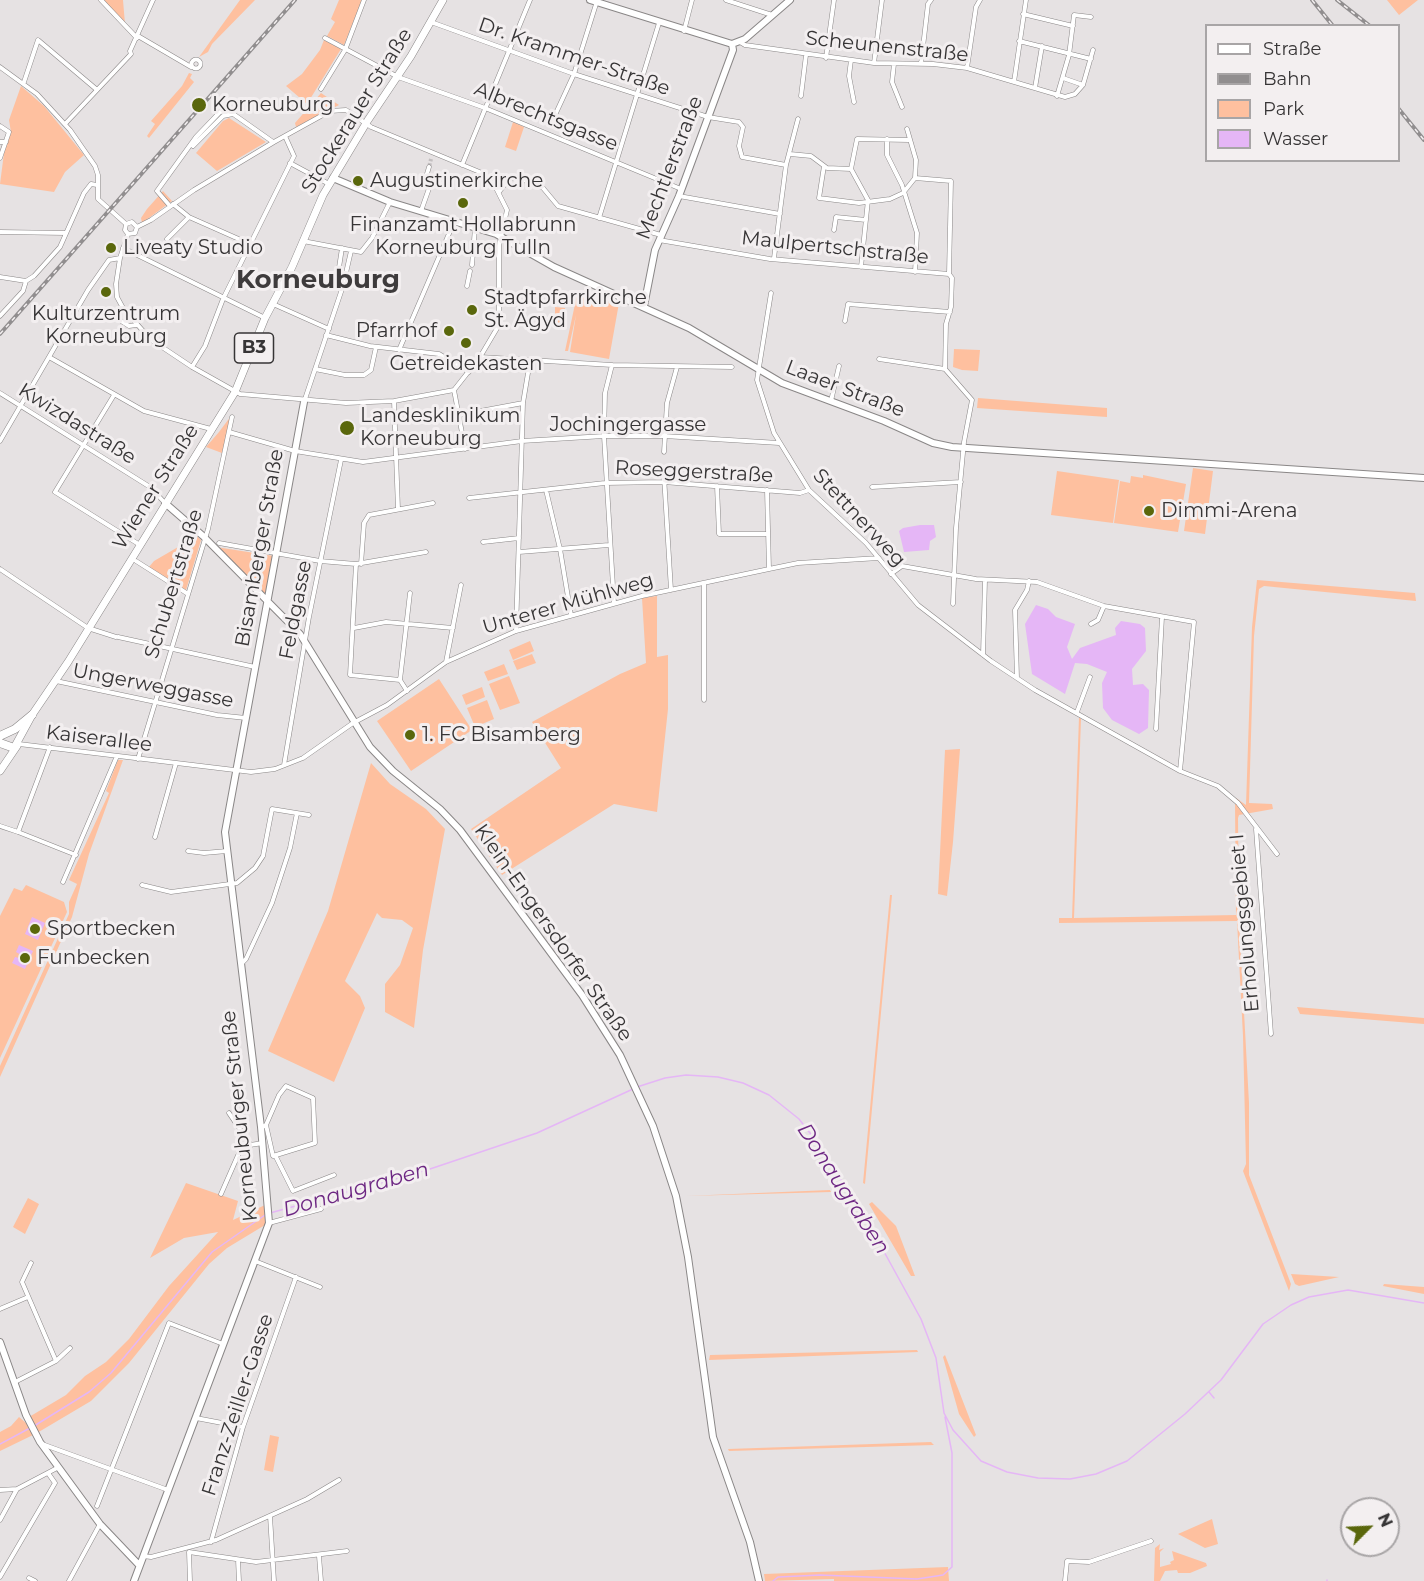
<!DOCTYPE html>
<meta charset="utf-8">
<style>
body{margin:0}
#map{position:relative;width:1424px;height:1581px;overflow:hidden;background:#e6e2e3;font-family:Montserrat,sans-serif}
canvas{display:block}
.legend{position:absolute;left:1205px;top:24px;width:195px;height:138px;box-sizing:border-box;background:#f3eff0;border:2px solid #a8a5a6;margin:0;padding:8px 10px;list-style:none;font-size:18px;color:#373536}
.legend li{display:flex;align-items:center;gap:12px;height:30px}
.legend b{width:30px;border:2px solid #a8a5a6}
.north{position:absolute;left:1340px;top:1497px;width:60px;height:60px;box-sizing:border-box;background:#f3eff0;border:2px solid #a8a5a6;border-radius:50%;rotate:66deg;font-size:16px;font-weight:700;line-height:24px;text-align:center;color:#373536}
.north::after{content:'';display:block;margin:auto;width:21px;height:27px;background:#5a670c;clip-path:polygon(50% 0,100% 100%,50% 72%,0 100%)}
</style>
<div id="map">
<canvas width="1424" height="1581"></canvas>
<ul class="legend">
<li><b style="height:8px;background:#fff"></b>Straße</li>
<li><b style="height:8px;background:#918e8f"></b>Bahn</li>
<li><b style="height:16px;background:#fec09f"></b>Park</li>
<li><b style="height:16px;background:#e5b6f6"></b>Wasser</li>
</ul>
<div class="north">N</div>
</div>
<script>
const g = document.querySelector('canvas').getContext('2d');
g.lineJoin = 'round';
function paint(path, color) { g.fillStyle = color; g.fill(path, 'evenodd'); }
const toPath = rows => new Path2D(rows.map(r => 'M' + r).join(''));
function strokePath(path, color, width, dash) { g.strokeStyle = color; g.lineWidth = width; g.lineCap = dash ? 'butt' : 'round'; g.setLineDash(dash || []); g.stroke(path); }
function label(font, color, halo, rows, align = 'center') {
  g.font = font + ' Montserrat,sans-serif'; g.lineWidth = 6; g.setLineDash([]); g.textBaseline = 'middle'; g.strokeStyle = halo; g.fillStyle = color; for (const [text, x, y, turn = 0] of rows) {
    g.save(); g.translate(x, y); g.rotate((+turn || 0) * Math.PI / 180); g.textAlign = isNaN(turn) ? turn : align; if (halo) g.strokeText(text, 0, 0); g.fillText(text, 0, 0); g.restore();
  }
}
paint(toPath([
 [104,0,123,0,125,24,106,3],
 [240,0,255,0,212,44,208,52,199,57],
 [339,0,362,0,344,45,327,36,335,22,331,19],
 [1387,0,1418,0,1399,15],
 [324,40,341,49,307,104,286,86,302,74,320,50],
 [189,73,192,74,190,78,194,82,149,138,147,136,155,124,151,121,182,86],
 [21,86,44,106,84,155,65,172,54,192,0,184,4,153,11,132,9,120],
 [321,93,339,105,296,127,295,123],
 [229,118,266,142,217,171,196,153,223,121],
 [513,122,524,127,516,151,505,147],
 [163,191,172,201,142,223,141,218,147,209],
 [578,290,581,290,581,296,619,303,609,359,570,352,576,315,568,351,565,351],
 [555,307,565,308,564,327,555,327],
 [954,349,980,350,978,371,962,370,953,367],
 [978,398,1107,408,1107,417,977,408],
 [231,416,222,453,206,447,219,432],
 [1193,468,1213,471,1205,534,1184,531],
 [1057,471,1119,480,1113,523,1051,515],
 [1143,475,1186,484,1178,532,1114,523,1120,481,1130,483,1131,476,1143,478],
 [197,536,201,540,186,590,149,567,154,561],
 [216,547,274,556,266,597],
 [1257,580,1415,593,1416,601,1264,586,1259,589,1254,636,1249,803,1272,804,1273,809,1239,815,1238,818,1239,921,1249,1103,1249,1175,1291,1284,1289,1291,1243,1171,1246,1164,1243,1036,1237,921,1059,923,1059,918,1072,918,1079,717,1081,719,1074,918,1236,915,1235,803,1236,798,1246,805,1252,627],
 [657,596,657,657,668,655,668,709,657,812,614,804,502,875,471,829,561,768,532,722,620,674,646,663,642,598],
 [530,641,534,651,513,660,509,650],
 [532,654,536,663,517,670,513,661],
 [504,664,508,674,488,681,484,672],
 [509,676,520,703,500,710,489,684],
 [439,679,472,730,411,771,377,721],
 [482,687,485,697,466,705,462,695],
 [487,700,494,719,475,727,467,708],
 [960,749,953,842,947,896,938,894,945,750],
 [118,760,123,760,89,854,72,917,0,1077,0,1066,69,914,69,902,77,884,69,880,109,793,106,791],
 [371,763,390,784,426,809,445,829,423,950,414,1028,385,1012,385,984,400,965,413,928,402,920,382,918,377,913,345,981,360,996,365,1008,334,1082,268,1051,328,911],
 [26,885,64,902,67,912,0,1058,0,916,14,888,22,891],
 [890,895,892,895,865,1184,863,1183],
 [1297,1007,1424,1018,1424,1024,1300,1014],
 [186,1183,238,1201,233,1220,265,1205,265,1225,227,1248,209,1264,129,1363,91,1401,37,1433,29,1417,66,1395,85,1376,106,1362,129,1339,169,1286,218,1232,184,1238,150,1258],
 [830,1190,831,1192,686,1196],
 [28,1198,39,1204,25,1234,13,1227],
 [872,1202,896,1226,915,1276,911,1276,869,1204],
 [1291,1274,1339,1277,1299,1286,1295,1284],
 [1384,1284,1424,1287,1424,1294,1383,1286],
 [917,1350,918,1352,709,1360,710,1355],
 [945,1355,976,1435,974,1437,959,1414,943,1357],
 [19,1417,26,1423,33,1435,0,1451,0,1432,11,1426],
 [270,1435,279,1437,273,1472,264,1470],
 [931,1442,934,1445,729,1451,728,1449],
 [1212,1519,1218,1544,1205,1548,1178,1534],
 [1160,1544,1159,1550,1164,1548,1160,1552,1160,1567,1171,1564,1170,1562,1174,1560,1172,1551,1206,1563,1207,1566,1190,1573,1178,1573,1177,1570,1165,1571,1160,1581,1154,1581,1155,1548],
 [948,1567,949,1581,834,1581,834,1579,765,1581,764,1574]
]), '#fec09f');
paint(toPath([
 [920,525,934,525,936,537,930,541,929,550,904,552,899,531,903,528],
 [1036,605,1048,609,1056,617,1075,624,1067,647,1072,659,1080,648,1116,635,1115,628,1121,621,1140,624,1145,628,1146,651,1132,669,1133,685,1143,684,1149,690,1148,728,1139,734,1112,720,1103,708,1102,683,1107,672,1087,664,1075,663,1065,694,1032,674,1025,624],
 [32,917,45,923,38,940,25,934],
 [19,945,33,951,25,969,12,963,15,957,19,958,21,955,16,952]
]), '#e5b6f6');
strokePath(toPath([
 [637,1087,665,1078,686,1075,718,1077,743,1083,769,1095,799,1119,817,1142,871,1228,921,1319,936,1358,944,1413,953,1430,981,1461,1007,1472,1038,1478,1070,1479,1096,1474,1127,1461,1185,1414,1221,1380,1263,1324,1291,1305,1309,1297,1348,1290,1424,1303],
 [270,1213,427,1170,537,1133,633,1089],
 [1209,1392,1214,1398],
 [34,1426,89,1392,111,1373,212,1252,265,1215],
 [0,1444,30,1428],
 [1327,1580,1327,1581],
 [773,1581,778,1577,820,1575,917,1579,943,1575,952,1567,952,1453,945,1417]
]), '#e5b6f6', 1.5);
strokePath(toPath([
 [429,167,431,159]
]), '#c3bfc0', 4, [4, 2]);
const street = toPath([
 [101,0,137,38],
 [726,0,772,15],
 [1023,14,1073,26],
 [431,22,574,74,708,117,739,122,743,127,739,146,742,157,786,165],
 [684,31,692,0],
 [138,36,191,67],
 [325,38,398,77,485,108,681,189],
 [1019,41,1091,59],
 [740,42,745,45,874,63,933,64,967,68,1065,97,1075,94,1083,85,1093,50],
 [826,58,834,0],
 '191.5 64a4.5 4.5 0 1 1 9 0a4.5 4.5 0 1 1-9 0Z',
 [851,60,849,76,854,102],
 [874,63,882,0],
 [894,64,892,82,902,107],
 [921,64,928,4,931,0],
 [0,67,37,94,70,130,95,166,98,175,98,199,126,224],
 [967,68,976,7,980,0],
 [1063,78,1083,85],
 [24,82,38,40,96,89],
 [1014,82,1026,0],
 [1035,88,1042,46],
 [321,89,345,50,364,0],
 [801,96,806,55],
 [1057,96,1069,55,1074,15,1091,17],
 [556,113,574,74,597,1],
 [65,124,131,54,130,51,153,0],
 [0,126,9,132,0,158],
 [907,129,916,160,915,178],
 [887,139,887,155,902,185,917,233,915,272],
 [0,142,6,142],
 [193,146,223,116,233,114],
 [790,154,811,156,827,168,851,169],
 [290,163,329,184],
 [462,165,530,0],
 [824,166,819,198,859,203,890,199,903,193,915,178,951,181,949,274,952,278,951,307,946,324,945,369],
 [851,169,868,200,861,267],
 [851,169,857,139,909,140],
 [499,192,509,179,516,177,543,188,558,206,661,235],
 [679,196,780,214],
 [173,204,189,217,250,244],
 [170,206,157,191,196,137,220,112,229,111,273,142],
 [421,211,432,180,426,177,429,167],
 [599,218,659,23],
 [126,224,125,230,128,234,120,258,116,284,117,297,123,308,150,339,192,367,240,394,346,403,394,401,454,390,480,357,499,325,499,246,507,210,495,186,482,173,371,127,346,110,330,111,274,142,194,190,151,220,137,227,135,233,128,234],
 [126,224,132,222,137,227],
 [834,230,836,217,866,220],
 [0,232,66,233],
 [167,239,189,217],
 [659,240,770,259,949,274],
 [303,241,361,252,372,238,390,202],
 [123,248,265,318],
 [342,248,338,274,344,281],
 [774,258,786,165,798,119],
 [472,265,475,228],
 [0,277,26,281],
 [467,286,470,271],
 [771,293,757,380,774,433,809,490,866,543,918,605,991,661,1035,690,1180,771,1218,786,1238,803,1277,854],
 [273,304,329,329],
 [107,312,129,326,136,325],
 [0,316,23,291,26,281,34,276,60,247,84,193,91,184,97,185],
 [845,321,848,304,950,312],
 [326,335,370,346,439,354,469,372],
 [399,350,454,222],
 [49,357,144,411,211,429],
 [480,357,612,365,732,367],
 [879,359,945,369,972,400,964,442,956,528,953,604],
 [612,365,605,393,604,436,614,603],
 [192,367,205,346,223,299,294,156,285,136],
 [315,369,345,375,364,375,371,370,376,347],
 [454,390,465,449],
 [0,393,150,487,165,503],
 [114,395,55,492,140,545],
 [394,401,398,509],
 [831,401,839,366],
 [304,402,343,286,351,251],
 [459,415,523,403],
 [229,432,295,451,363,462,522,441,604,436,664,436,779,443],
 [0,441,88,290,109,260,120,258],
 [664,452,667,403,677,367],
 [664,476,671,590],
 [717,486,719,534,767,534],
 [872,487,961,482],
 [546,490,560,549,571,615],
 [767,490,769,569],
 [469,498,605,483,664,482,800,493,809,490],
 [483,542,519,538],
 [219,543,320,561,356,564,426,552],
 [519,552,609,545],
 [136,561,188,594],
 [356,564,350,675,400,680,407,691],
 [361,564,364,523,369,515,433,503],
 [0,569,88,628,116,637],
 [891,574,902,566,976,579,1037,582,1104,606,1194,622,1180,771],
 [1091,624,1098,620,1104,606],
 [354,628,386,622,453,628],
 [516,631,523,403,530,361],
 [118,637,255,667],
 [983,655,985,580],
 [446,662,461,585],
 [1017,678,1015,610,1027,590,1029,581],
 [400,680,410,593],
 [56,681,217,715,246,718],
 [704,700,704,584],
 [1077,712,1090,677],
 [1156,729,1162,617],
 [19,744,251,772,275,769,303,758,353,723,387,705,446,662,516,631,642,596,769,569,798,563,879,558],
 [50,747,18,832,76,855],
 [138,759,208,529,232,417],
 [284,765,309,617,341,460],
 [0,826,18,832],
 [1256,829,1271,1034],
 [155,837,176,763],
 [188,851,204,853,227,851],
 [63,882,117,756],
 [142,885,171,892,237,883,255,868,263,856,272,809,309,815],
 [242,963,246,959,272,903,290,848,297,813],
 [229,1113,250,1144],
 [262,1127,266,1125,279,1095,286,1086,313,1098,315,1143,273,1156,266,1125],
 [276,1157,293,1191,334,1175],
 [221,1194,239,1153,250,1145,263,1143],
 [269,1223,321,1209],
 [255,1261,320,1287],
 [31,1263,22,1282,56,1361],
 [0,1309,28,1297],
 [15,1382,56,1361,70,1348],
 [196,1418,243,1427],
 [42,1444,168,1490],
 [0,1490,17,1489,57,1468],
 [97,1506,169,1323,223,1344],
 [270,1516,274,1581],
 [0,1520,17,1489],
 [211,1542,243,1427,296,1277],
 [189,1552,256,1562,347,1551],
 [189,1552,190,1581],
 [143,1556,151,1557,216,1540,307,1499,339,1480],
 [319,1556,321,1581],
 [238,1560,239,1581],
 [0,1577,55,1483,48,1473],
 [29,1578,35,1581],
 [69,1581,100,1524],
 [1065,1581,1067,1561,1089,1562,1151,1541]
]);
const secondary = toPath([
 [590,0,732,44,745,39,790,0],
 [333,178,390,202,496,234,554,267,689,328,782,383,884,421,933,443,952,447,1424,478],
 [644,306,655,250,679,196,733,50,732,44],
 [165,503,203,536,300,634,370,747,393,771,440,809,460,830,582,995,620,1055,653,1126,676,1196,688,1257,713,1437,750,1542,759,1581],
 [0,1342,26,1415,40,1442,100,1524,139,1565],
 [134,1581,269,1223,261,1127,225,832,304,402]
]);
const primary = toPath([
 [14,748,32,715,68,662,235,392,265,318,292,267,323,195,368,120,411,56,443,0],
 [0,771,17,746]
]);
const highway = toPath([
 [0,736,15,729,32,715],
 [0,743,14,748]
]);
strokePath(street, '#8a8787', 5);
strokePath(secondary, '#8a8787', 8);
strokePath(primary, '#8a8787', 8);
strokePath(highway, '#8a8787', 9);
strokePath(street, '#fff', 4);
strokePath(secondary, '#fff', 6);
strokePath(primary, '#fff', 7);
strokePath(highway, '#fff', 8);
const rail = toPath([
 [1312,0,1333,26],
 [1337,0,1370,26],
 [1398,108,1424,140],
 [0,334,295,0]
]);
strokePath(rail, '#918e8f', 4);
strokePath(rail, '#f3eff0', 1.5, [4.5]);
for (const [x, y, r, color] of [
 [199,105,8,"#5a670c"],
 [358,181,6,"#5a670c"],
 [463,203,6,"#5a670c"],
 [111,248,6,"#5a670c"],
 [106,292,6,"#5a670c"],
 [472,310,6,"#5a670c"],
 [449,331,6,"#5a670c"],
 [466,343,6,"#5a670c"],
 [347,428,8,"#5a670c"],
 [1149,511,6,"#5a670c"],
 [410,735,6,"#5a670c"],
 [35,929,6,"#5a670c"],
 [25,958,6,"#5a670c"]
]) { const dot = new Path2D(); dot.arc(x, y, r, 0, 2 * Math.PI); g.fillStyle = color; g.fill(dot); strokePath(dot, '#f3eff0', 2); }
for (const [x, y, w] of [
 [254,348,39]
]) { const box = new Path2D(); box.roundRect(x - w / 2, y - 15, w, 30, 4.5); g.fillStyle = '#f3eff0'; g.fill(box); strokePath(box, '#373536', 1.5); }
label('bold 18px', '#373536', null, [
 ["B3",254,348]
]);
label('20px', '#373536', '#f3eff0', [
 ["Scheunenstraße",887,47,6],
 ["Dr. Krammer-Straße",574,57,19],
 ["Stockerauer Straße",357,111,-58],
 ["Albrechtsgasse",546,117,22],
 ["Mechtlerstraße",670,168,-69],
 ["Maulpertschstraße",835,248,6],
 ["Laaer Straße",845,389,21],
 ["Kwizdastraße",77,424,32],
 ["Jochingergasse",628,425],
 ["Roseggerstraße",694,472,3],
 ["Wiener Straße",156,487,-58],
 ["Stettnerweg",859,518,47],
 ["Bisamberger Straße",260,548,-80],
 ["Schubertstraße",174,584,-73],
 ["Unterer Mühlweg",568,604,-16],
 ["Feldgasse",296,610,-79],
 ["Ungerweggasse",153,686,11],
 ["Kaiserallee",99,739,7],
 ["Erholungsgebiet I",1245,923,-95],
 ["Klein-Engersdorfer Straße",553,933,55],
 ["Korneuburger Straße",240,1116,-96],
 ["Franz-Zeiller-Gasse",238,1405,-72]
]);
label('20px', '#373536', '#f3eff0', [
 ["Korneuburg",212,105],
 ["Augustinerkirche",370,181],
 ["Finanzamt Hollabrunn",463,225,"center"],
 ["Korneuburg Tulln",463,248,"center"],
 ["Liveaty Studio",123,248],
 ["Stadtpfarrkirche",484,298],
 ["St. Ägyd",484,321],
 ["Kulturzentrum",106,314,"center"],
 ["Korneuburg",106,337,"center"],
 ["Pfarrhof",437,331,"right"],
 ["Getreidekasten",466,364,"center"],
 ["Landesklinikum",360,416],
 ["Korneuburg",360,439],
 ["Dimmi-Arena",1161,511],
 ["1. FC Bisamberg",422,735],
 ["Sportbecken",47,929],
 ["Funbecken",37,958]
], 'left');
label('italic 21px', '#6d2783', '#f3eff0', [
 ["Donaugraben",843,1189,57],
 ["Donaugraben",356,1190,-16]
]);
label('bold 26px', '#3e3b3c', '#f3eff0', [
 ["Korneuburg",318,280]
]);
</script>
